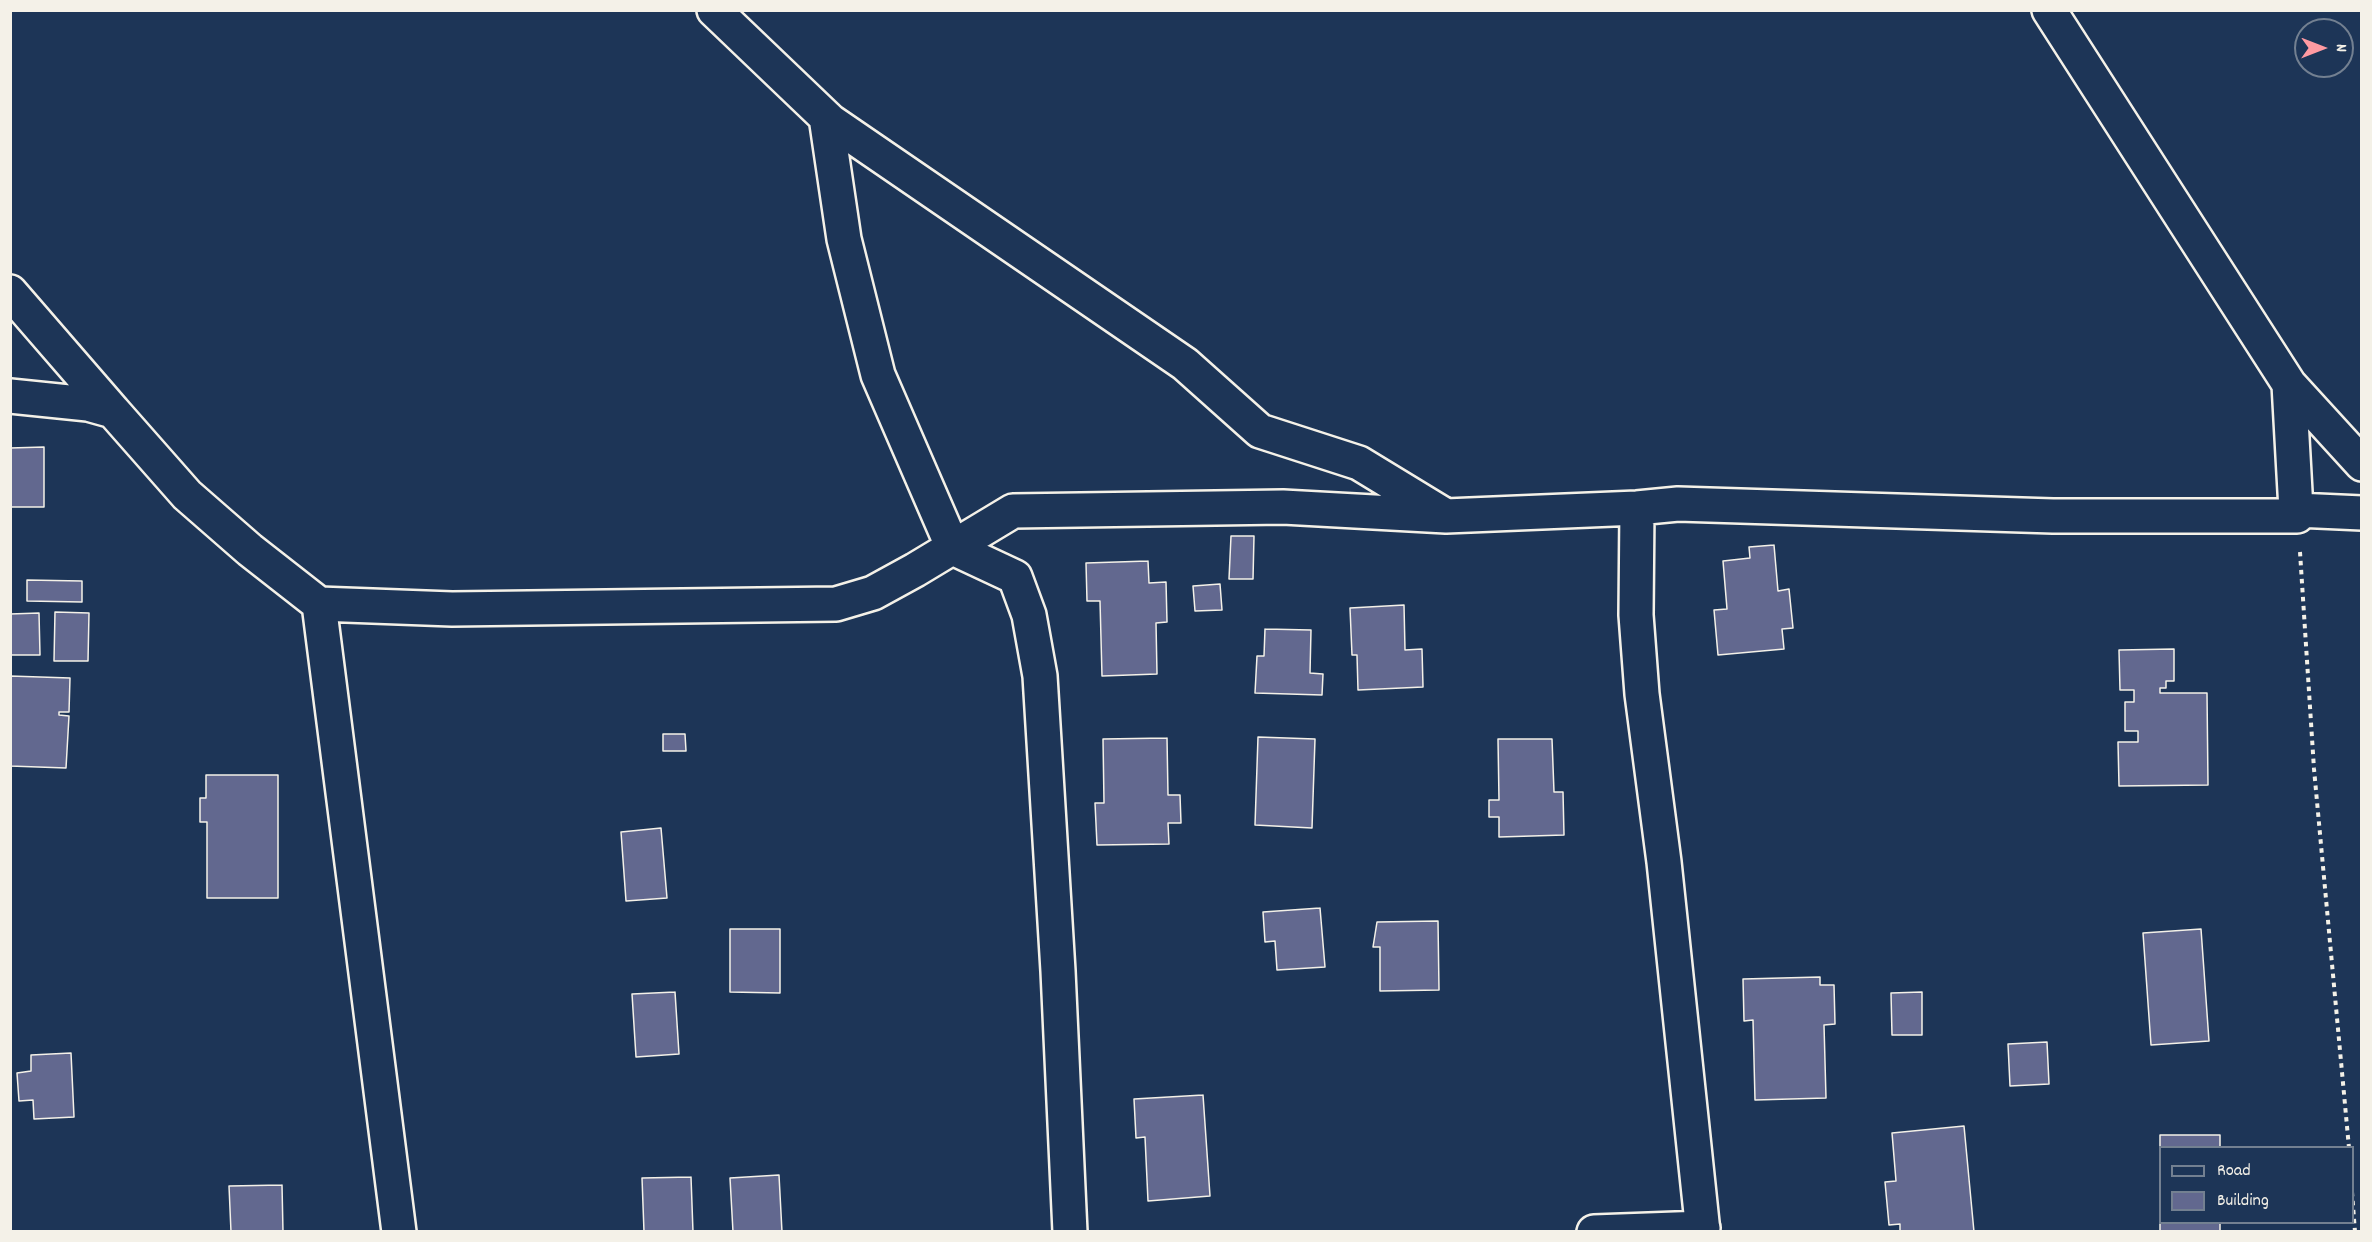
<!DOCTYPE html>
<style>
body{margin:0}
#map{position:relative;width:2372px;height:1242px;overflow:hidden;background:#1d3557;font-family:Dekko,sans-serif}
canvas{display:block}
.frame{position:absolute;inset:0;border:12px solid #f4f1e8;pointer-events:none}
.legend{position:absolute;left:2159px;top:1146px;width:195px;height:78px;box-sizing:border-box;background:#1d3557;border:2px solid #738091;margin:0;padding:8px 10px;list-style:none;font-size:18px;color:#f4f1e8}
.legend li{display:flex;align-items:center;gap:12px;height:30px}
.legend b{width:30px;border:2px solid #738091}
.north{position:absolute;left:2294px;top:18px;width:60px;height:60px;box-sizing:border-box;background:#1d3557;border:2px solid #738091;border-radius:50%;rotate:90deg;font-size:16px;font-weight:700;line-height:24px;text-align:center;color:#f4f1e8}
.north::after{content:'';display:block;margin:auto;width:21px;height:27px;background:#ff9aa2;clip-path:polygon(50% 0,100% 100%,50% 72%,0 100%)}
</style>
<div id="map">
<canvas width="2372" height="1242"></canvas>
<div class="frame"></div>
<ul class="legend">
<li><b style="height:8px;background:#1d3557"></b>Road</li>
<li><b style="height:16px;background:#62688f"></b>Building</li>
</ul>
<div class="north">N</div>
</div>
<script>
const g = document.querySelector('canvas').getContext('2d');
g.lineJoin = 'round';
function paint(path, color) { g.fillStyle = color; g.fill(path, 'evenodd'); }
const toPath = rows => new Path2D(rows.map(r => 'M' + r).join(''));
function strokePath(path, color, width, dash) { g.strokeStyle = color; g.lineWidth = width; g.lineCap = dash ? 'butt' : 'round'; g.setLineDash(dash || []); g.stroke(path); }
const building = toPath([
 [44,447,44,507,10,507,10,448,44,447],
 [1231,536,1254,536,1253,579,1229,579,1231,536],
 [1774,545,1778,591,1789,589,1793,628,1782,629,1784,649,1718,655,1714,610,1727,609,1723,561,1750,558,1749,547,1774,545],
 [1148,561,1149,583,1166,582,1167,622,1156,623,1157,674,1102,676,1100,601,1087,601,1086,563,1148,561],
 [27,580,82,581,82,602,27,601,27,580],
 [1220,584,1222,610,1195,611,1193,586,1220,584],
 [1404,605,1405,650,1422,649,1423,687,1358,690,1357,655,1352,655,1350,608,1404,605],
 [55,612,89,613,88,661,54,661,55,612],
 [39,613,40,655,10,655,10,614,39,613],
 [1265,629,1311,630,1310,673,1323,674,1322,695,1255,693,1257,656,1264,656,1265,629],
 [2174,649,2174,681,2166,681,2166,688,2160,688,2160,693,2207,693,2208,785,2119,786,2118,742,2138,742,2138,731,2125,731,2125,702,2134,702,2134,690,2120,690,2119,650,2174,649],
 [10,676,70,678,69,712,59,712,59,715,69,716,66,768,10,766,10,676],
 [663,734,685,734,686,751,663,751,663,734],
 [1258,737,1315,739,1312,828,1255,825,1258,737],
 [1167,738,1168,795,1180,795,1181,823,1168,823,1169,844,1097,845,1095,803,1104,803,1103,739,1167,738],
 [1498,739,1552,739,1554,792,1563,792,1564,835,1499,837,1499,817,1489,817,1489,800,1499,800,1498,739],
 [206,775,278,775,278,898,207,898,207,822,200,822,200,798,206,798,206,775],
 [661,828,667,898,626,901,621,832,661,828],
 [1320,908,1325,967,1277,970,1275,941,1265,942,1263,912,1320,908],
 [1438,921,1439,990,1380,991,1380,947,1373,947,1377,922,1438,921],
 [730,929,780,929,780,993,730,992,730,929],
 [2201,929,2209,1041,2151,1045,2143,933,2201,929],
 [1820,977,1820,985,1834,985,1835,1024,1824,1025,1826,1098,1755,1100,1753,1020,1744,1021,1743,979,1820,977],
 [675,992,679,1054,636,1057,632,994,675,992],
 [1922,992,1922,1035,1892,1035,1891,993,1922,992],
 [2047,1042,2049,1084,2010,1086,2008,1044,2047,1042],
 [71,1053,74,1117,34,1119,33,1100,19,1101,17,1073,31,1071,31,1055,71,1053],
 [1203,1095,1210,1196,1148,1201,1145,1137,1136,1138,1134,1099,1203,1095],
 [1964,1126,1974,1232,1900,1232,1900,1224,1889,1225,1885,1182,1896,1181,1892,1133,1964,1126],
 [2160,1135,2220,1135,2220,1148,2160,1148,2160,1222,2220,1222,2220,1232,2160,1232,2160,1135],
 [779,1175,782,1232,733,1232,730,1178,779,1175],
 [691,1177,693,1232,644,1232,642,1178,691,1177],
 [282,1185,283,1232,231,1232,229,1186,282,1185]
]);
paint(building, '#62688f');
strokePath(building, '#f4f1e8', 1.5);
const street = toPath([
 [714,10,830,121,1185,364,1260,431,1359,463,1446,516],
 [2049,10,2289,384,2362,464],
 [826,117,844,239,878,375,953,548,1015,577,1029,615,1040,676,1058,971,1070,1232],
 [10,292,113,411],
 [2289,384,2296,510],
 [10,396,88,404,113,411,187,495,250,550,319,604,452,609,836,604,873,593,915,570,1013,511,1283,507,1446,516,1637,508,1678,504,2053,516,2297,516,2296,510,2362,513],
 [1637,508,1636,615,1642,694,1664,862,1703,1232],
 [319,604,399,1232],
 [1594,1232,1703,1228]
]);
strokePath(street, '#f4f1e8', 38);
strokePath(toPath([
 [2300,552,2314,769,2349,1148],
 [2352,1192,2355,1232]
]), '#f4f1e8', 4, [4.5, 4.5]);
strokePath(street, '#1d3557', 33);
</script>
